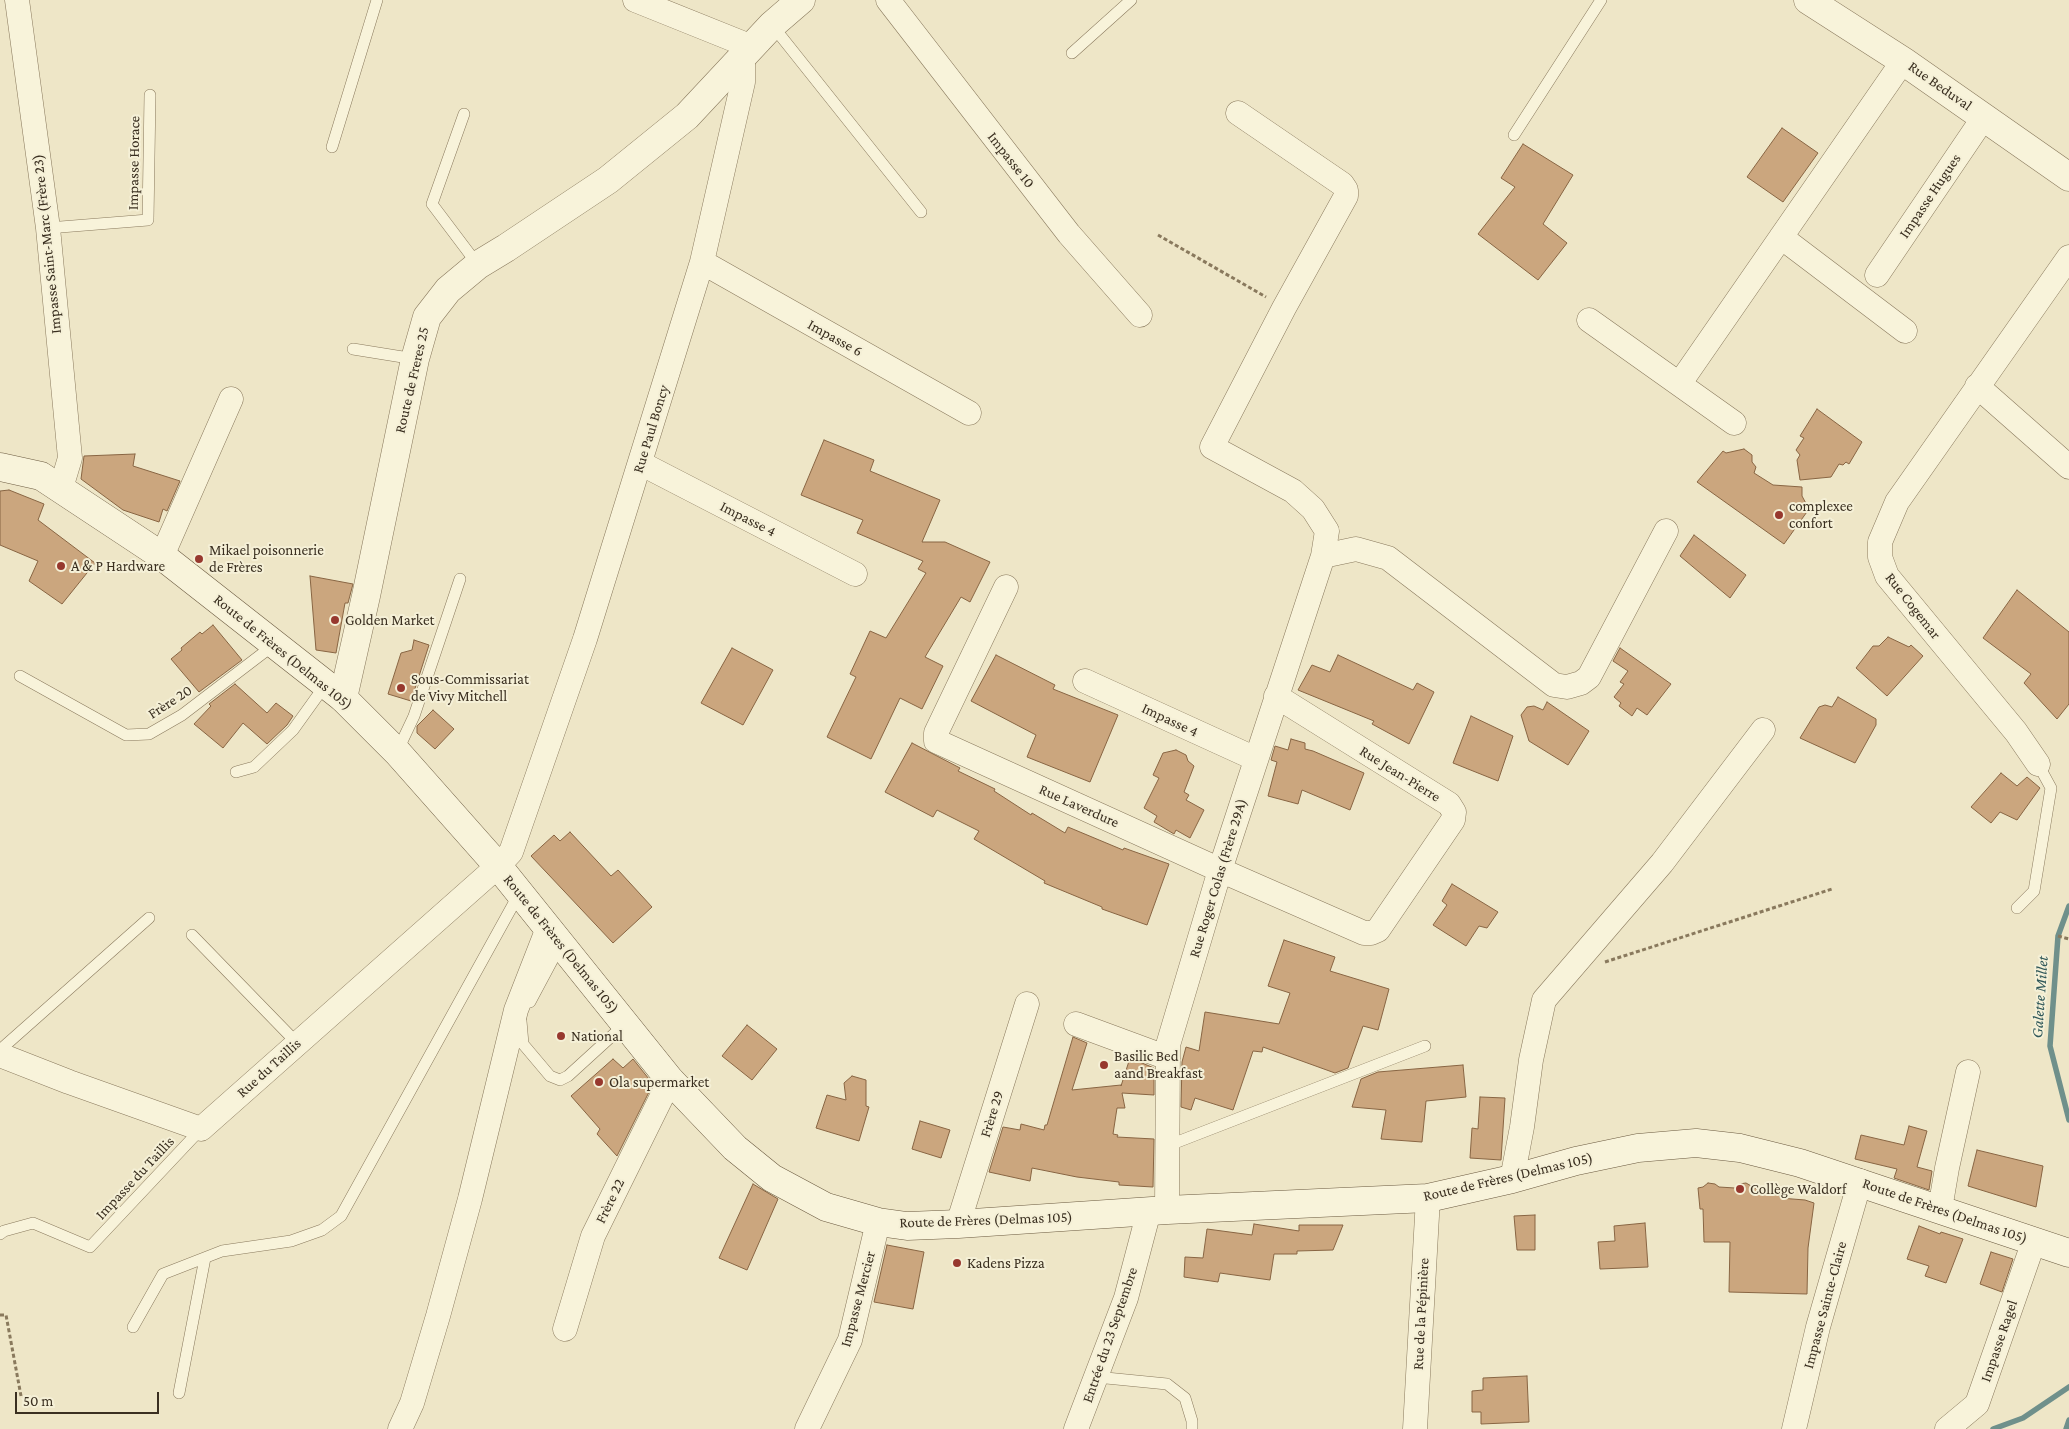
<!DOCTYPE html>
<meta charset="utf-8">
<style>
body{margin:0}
#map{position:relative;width:2069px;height:1429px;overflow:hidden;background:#eee6c7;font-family:"Crimson Pro",serif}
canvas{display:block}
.scale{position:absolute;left:15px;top:1392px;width:144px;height:22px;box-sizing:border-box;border:2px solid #3a2f20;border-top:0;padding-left:6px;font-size:15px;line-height:18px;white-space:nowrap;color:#3a2f20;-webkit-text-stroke:4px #f5f0d7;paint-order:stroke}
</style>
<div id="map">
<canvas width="2069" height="1429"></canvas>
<div class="scale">50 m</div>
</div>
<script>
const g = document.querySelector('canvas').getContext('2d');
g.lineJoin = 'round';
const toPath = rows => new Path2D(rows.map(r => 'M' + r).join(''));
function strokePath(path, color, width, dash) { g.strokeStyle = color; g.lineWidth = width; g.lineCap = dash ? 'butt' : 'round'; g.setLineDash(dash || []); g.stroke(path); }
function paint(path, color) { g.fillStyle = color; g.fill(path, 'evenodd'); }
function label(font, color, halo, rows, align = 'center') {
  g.font = font + ' "Crimson Pro",serif'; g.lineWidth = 4; g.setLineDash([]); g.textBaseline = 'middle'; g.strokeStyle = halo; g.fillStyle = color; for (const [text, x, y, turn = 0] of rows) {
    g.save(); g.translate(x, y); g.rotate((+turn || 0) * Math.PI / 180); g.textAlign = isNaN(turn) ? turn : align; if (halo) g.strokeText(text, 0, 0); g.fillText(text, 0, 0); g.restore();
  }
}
strokePath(toPath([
 [2069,906,2058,936,2050,1046,2069,1120],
 [1993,1429,2023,1418,2069,1387],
 [2066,1429,2069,1420]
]), '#6f908b', 5.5);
const building = toPath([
 [1782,128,1818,153,1783,202,1747,177,1782,128],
 [1523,144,1573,175,1543,224,1567,243,1538,280,1478,234,1515,187,1501,178,1523,144],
 [1817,409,1862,442,1849,464,1846,462,1843,465,1839,464,1831,477,1800,480,1797,460,1800,455,1796,450,1804,438,1800,436,1817,409],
 [824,440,874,460,870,471,940,500,922,542,945,542,990,562,970,602,961,597,925,657,943,666,922,709,900,698,871,759,827,737,856,677,850,674,870,631,886,638,926,573,918,569,923,561,857,533,863,520,801,495,824,440],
 [1744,449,1752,455,1752,462,1756,467,1754,473,1773,485,1802,487,1802,496,1809,509,1784,544,1697,482,1723,451,1726,453,1744,449],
 [135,454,133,466,180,481,167,511,163,509,159,522,123,510,81,479,84,456,135,454],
 [9,490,44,504,38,520,95,563,62,604,29,581,38,561,0,545,0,491,9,490],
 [1694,535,1746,575,1730,598,1680,556,1694,535],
 [310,576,353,584,348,603,345,603,336,653,316,650,310,576],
 [2017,590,2069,632,2069,704,2057,719,2024,683,2031,674,1983,638,2017,590],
 [213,625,242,660,199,692,171,659,182,650,181,648,200,632,202,634,213,625],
 [1888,637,1909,647,1911,645,1923,656,1887,696,1856,668,1873,646,1879,646,1888,637],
 [414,640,429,645,411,701,388,694,401,653,412,650,414,640],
 [732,648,773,670,743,725,701,703,732,648],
 [1620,648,1671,684,1647,715,1637,708,1632,716,1619,706,1621,703,1614,697,1624,684,1620,682,1628,671,1613,661,1620,648],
 [996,655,1055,685,1053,689,1118,715,1090,782,1027,757,1036,735,971,701,996,655],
 [1338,655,1413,690,1417,683,1434,692,1409,744,1372,724,1374,721,1298,690,1312,665,1330,672,1338,655],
 [235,684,267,713,276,703,293,716,287,725,267,744,243,723,223,748,194,724,211,706,209,704,235,684],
 [1838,697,1876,719,1876,725,1855,763,1800,738,1819,707,1825,705,1832,707,1838,697],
 [1547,702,1589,731,1568,765,1529,741,1521,715,1527,707,1534,706,1543,710,1547,702],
 [433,710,454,729,435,749,417,733,417,726,433,710],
 [1471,716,1513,736,1498,781,1453,763,1471,716],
 [1291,739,1305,743,1305,749,1313,751,1364,773,1350,810,1302,790,1298,804,1268,796,1277,762,1271,760,1275,746,1288,750,1291,739],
 [912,743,960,768,958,771,995,789,994,791,1031,815,1032,813,1065,833,1068,827,1123,850,1124,848,1169,864,1147,925,1102,909,1102,907,1044,883,1045,881,974,839,979,831,937,810,933,817,885,792,912,743],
 [1176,750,1186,755,1188,761,1194,766,1184,792,1189,795,1186,800,1204,810,1190,838,1176,830,1174,834,1154,822,1157,816,1144,808,1159,778,1153,775,1163,753,1176,750],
 [2001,773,2017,786,2027,777,2040,788,2017,820,2000,812,1991,823,1971,807,2001,773],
 [570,832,611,876,618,870,652,907,613,943,531,856,554,835,560,841,570,832],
 [1452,884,1498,912,1487,928,1479,926,1466,946,1433,925,1447,905,1442,901,1452,884],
 [1284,940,1335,957,1330,971,1389,989,1378,1030,1363,1026,1348,1068,1335,1073,1263,1047,1262,1052,1253,1051,1233,1110,1195,1098,1191,1110,1181,1107,1182,1062,1186,1047,1199,1051,1205,1012,1279,1024,1290,993,1268,986,1284,940],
 [747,1025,777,1049,752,1080,722,1056,747,1025],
 [1073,1037,1087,1043,1072,1090,1121,1085,1121,1086,1130,1058,1154,1068,1154,1095,1122,1093,1125,1108,1117,1108,1113,1134,1118,1135,1117,1137,1154,1139,1153,1187,1119,1185,1119,1182,1077,1177,1032,1168,1030,1181,989,1172,1003,1127,1020,1130,1021,1124,1044,1130,1045,1125,1047,1125,1073,1037],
 [613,1059,623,1068,633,1059,653,1084,617,1156,597,1134,600,1129,571,1096,613,1059],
 [1463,1065,1466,1097,1426,1101,1422,1142,1381,1139,1386,1110,1352,1107,1361,1079,1378,1072,1463,1065],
 [852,1076,866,1080,866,1106,869,1107,859,1141,816,1128,827,1095,846,1100,844,1083,852,1076],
 [1480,1097,1505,1098,1501,1160,1470,1158,1472,1128,1478,1129,1480,1097],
 [920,1121,950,1130,941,1158,912,1149,920,1121],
 [1909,1126,1927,1131,1917,1167,1932,1171,1929,1190,1894,1178,1897,1169,1855,1159,1861,1135,1904,1145,1909,1126],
 [1977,1150,2043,1166,2036,1207,1968,1186,1977,1150],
 [1708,1183,1715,1184,1719,1187,1735,1188,1739,1184,1746,1183,1760,1191,1780,1192,1780,1198,1805,1200,1814,1203,1808,1248,1807,1294,1729,1292,1730,1242,1704,1242,1703,1209,1700,1209,1698,1188,1703,1187,1708,1183],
 [753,1184,778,1199,747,1270,719,1258,753,1184],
 [1535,1215,1535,1250,1517,1250,1514,1216,1535,1215],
 [1645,1223,1648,1267,1600,1269,1598,1242,1615,1241,1614,1226,1645,1223],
 [1254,1224,1299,1231,1299,1225,1343,1225,1333,1250,1297,1251,1297,1254,1274,1254,1270,1280,1220,1273,1218,1282,1184,1277,1185,1257,1203,1258,1207,1229,1252,1235,1254,1224],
 [1919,1226,1940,1234,1941,1232,1963,1239,1946,1283,1925,1276,1929,1266,1907,1259,1919,1226],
 [887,1245,924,1252,913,1309,874,1302,887,1245],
 [1991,1252,2013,1259,2002,1292,1980,1284,1991,1252],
 [1527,1376,1529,1422,1481,1424,1481,1412,1472,1412,1472,1391,1483,1390,1483,1378,1527,1376]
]);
paint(building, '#cba67e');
strokePath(building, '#886543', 1);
const service = toPath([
 [772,25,921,212],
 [1072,53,1131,0],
 [464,114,432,204,478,265],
 [1514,135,1601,0],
 [332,147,377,0],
 [48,228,148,220,150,95],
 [353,349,415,359],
 [20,676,126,735,149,734,182,715,275,644],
 [397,752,414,716,460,579],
 [236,772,254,767,293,730,326,684],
 [2017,908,2034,891,2051,788,2038,764],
 [192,935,297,1043],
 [530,1002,561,944],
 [521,1021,523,1044,550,1076,560,1080,568,1076,625,1024],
 [0,1050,149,918],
 [1167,1146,1425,1046],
 [0,1234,4,1231,33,1223,90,1247,201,1129],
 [133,1327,163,1274,222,1251,291,1241,322,1230,341,1216,519,894],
 [1096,1377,1167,1384,1185,1398,1192,1421,1192,1429],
 [179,1393,205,1258]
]);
const minor = toPath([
 [17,0,48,228,70,458,61,488],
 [635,0,752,47],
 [888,0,1069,234,1140,315],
 [1781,237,1905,331],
 [702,262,969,413],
 [1877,275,1984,117],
 [1589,320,1734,423],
 [1680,383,1903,61],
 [1977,386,2069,467],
 [640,463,855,574],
 [162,556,231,399],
 [1323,556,1356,549,1388,558,1554,685,1567,687,1581,683,1589,677,1666,531],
 [1006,587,936,733,936,741,1220,870,1364,933,1371,933,1378,930,1453,820,1454,812,1449,804,1276,696],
 [1085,681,1256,759],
 [2038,764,2016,732,1887,576,1880,557,1880,542,1897,502,2069,257],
 [1076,1024,1168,1058],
 [0,1055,69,1082,201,1129,498,866,511,852,585,639,702,262,743,82,743,58],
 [1512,1179,1522,1127,1531,1060,1544,1000,1662,863,1763,730],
 [1940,1209,1947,1168,1968,1072],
 [1167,1210,1168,1045,1220,870,1323,556,1327,531,1313,509,1293,491,1212,447,1284,308,1346,196,1346,190,1342,184,1238,113],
 [958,1224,1027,1004],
 [565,1329,593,1236,670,1080],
 [400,1429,412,1403,438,1316,470,1199,516,1010,548,928],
 [807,1429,850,1340,878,1222],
 [1076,1429,1126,1298,1149,1211],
 [1415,1429,1428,1198],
 [1794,1429,1818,1327,1860,1181],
 [1947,1429,1977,1404,2034,1241]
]);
const tertiary = toPath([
 [1808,0,1903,61,2069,177],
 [343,698,366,596,415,359,427,317,448,290,478,265,506,248,608,180,687,116,772,25,801,0]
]);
const secondary = toPath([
 [0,467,41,476,162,556,343,698,397,752,498,866,670,1080,735,1148,772,1178,826,1207,878,1222,907,1226,958,1224,1167,1210,1428,1198,1512,1179,1576,1161,1638,1148,1696,1143,1740,1148,1800,1163,2069,1253]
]);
strokePath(service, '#89795d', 12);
strokePath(minor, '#89795d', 25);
strokePath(tertiary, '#89795d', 29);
strokePath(secondary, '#6b5a40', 29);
strokePath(toPath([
 [1158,235,1266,297],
 [2058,936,2069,939],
 [1605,962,1832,889],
 [0,1315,6,1315,21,1396]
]), '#89795d', 3, [4, 2.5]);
strokePath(service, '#f8f3da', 11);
strokePath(minor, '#f8f3da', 24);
strokePath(tertiary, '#f8f3da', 28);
strokePath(secondary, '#f8f3da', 28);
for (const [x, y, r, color] of [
 [1779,515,5,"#97382e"],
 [199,559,5,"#97382e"],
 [61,566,5,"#97382e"],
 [335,620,5,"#97382e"],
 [401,688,5,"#97382e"],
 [561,1036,5,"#97382e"],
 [1104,1065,5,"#97382e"],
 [599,1082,5,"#97382e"],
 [1740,1189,5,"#97382e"],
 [957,1263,5,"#97382e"]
]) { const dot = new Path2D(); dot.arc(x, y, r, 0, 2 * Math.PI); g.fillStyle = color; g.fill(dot); strokePath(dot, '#f5f0d7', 2); }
label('15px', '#3a2f20', '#f5f0d7', [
 ["Rue Beduval",1940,86,35],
 ["Impasse 10",1011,160,52],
 ["Impasse Horace",134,163,-89],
 ["Impasse Hugues",1930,196,-56],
 ["Impasse Saint-Marc (Frère 23)",47,244,-96],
 ["Impasse 6",835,338,29],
 ["Route de Freres 25",412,380,-77],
 ["Rue Paul Boncy",651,429,-73],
 ["Impasse 4",748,519,27],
 ["Rue Cogemar",1913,606,52],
 ["Route de Frères (Delmas 105)",283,652,39],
 ["Frère 20",170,702,-33],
 ["Impasse 4",1170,720,25],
 ["Rue Jean-Pierre",1400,774,32],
 ["Rue Laverdure",1079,806,24],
 ["Rue Roger Colas (Frère 29A)",1218,878,-73],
 ["Route de Frères (Delmas 105)",561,944,51],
 ["Rue du Taillis",269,1068,-42],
 ["Frère 29",992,1114,-73],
 ["Route de Frères (Delmas 105)",1508,1177,-13],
 ["Impasse du Taillis",135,1178,-47],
 ["Frère 22",610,1201,-64],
 ["Route de Frères (Delmas 105)",1945,1211,19],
 ["Route de Frères (Delmas 105)",986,1220,-2],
 ["Impasse Mercier",858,1299,-75],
 ["Impasse Sainte-Claire",1825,1305,-75],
 ["Rue de la Pépinière",1421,1314,-87],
 ["Entrée du 23 Septembre",1110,1335,-71],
 ["Impasse Ragel",1999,1341,-71]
]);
label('15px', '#3a2f20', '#f5f0d7', [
 ["complexee",1789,506],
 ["confort",1789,523],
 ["Mikael poisonnerie",209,550],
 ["de Frères",209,567],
 ["A & P Hardware",71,566],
 ["Golden Market",345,620],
 ["Sous-Commissariat",411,679],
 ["de Vivy Mitchell",411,696],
 ["National",571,1036],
 ["Basilic Bed",1114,1056],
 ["aand Breakfast",1114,1073],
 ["Ola supermarket",609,1082],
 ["Collège Waldorf",1750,1189],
 ["Kadens Pizza",967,1263]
], 'left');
label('italic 16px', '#305859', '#f5f0d7', [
 ["Galette Millet",2040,997,-86]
]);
</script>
